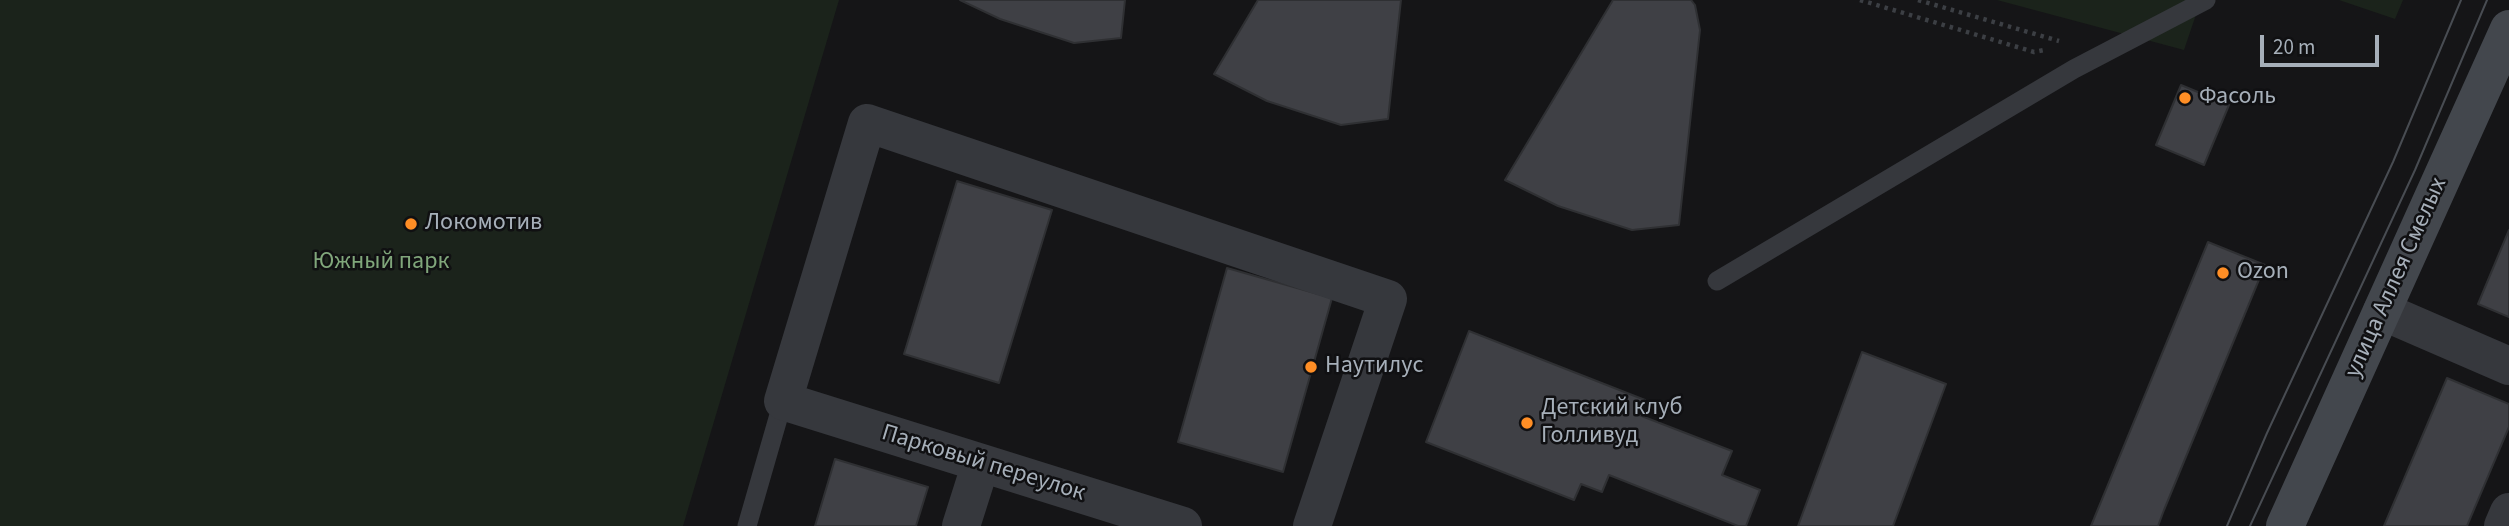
<!DOCTYPE html>
<meta charset="utf-8">
<style>
body{margin:0}
#map{position:relative;width:2509px;height:526px;overflow:hidden;background:#151517;font-family:"Source Sans 3",sans-serif}
canvas{display:block}
.scale{position:absolute;left:2260px;top:35px;width:119px;height:32px;box-sizing:border-box;border:4px solid #a6afb9;border-top:0;padding-left:9px;font-size:21px;line-height:24px;white-space:nowrap;color:#a6afb9;-webkit-text-stroke:5px #101012;paint-order:stroke}
</style>
<div id="map">
<canvas width="2509" height="526"></canvas>
<div class="scale">20 m</div>
</div>
<script>
const g = document.querySelector('canvas').getContext('2d');
g.lineJoin = 'round';
function paint(path, color) { g.fillStyle = color; g.fill(path, 'evenodd'); }
const toPath = rows => new Path2D(rows.map(r => 'M' + r).join(''));
function strokePath(path, color, width, dash) { g.strokeStyle = color; g.lineWidth = width; g.lineCap = dash ? 'butt' : 'round'; g.setLineDash(dash || []); g.stroke(path); }
function label(font, color, halo, rows, align = 'center') {
  g.font = font + ' "Source Sans 3",sans-serif'; g.lineWidth = 5; g.setLineDash([]); g.textBaseline = 'middle'; g.strokeStyle = halo; g.fillStyle = color; for (const [text, x, y, turn = 0] of rows) {
    g.save(); g.translate(x, y); g.rotate((+turn || 0) * Math.PI / 180); g.textAlign = isNaN(turn) ? turn : align; if (halo) g.strokeText(text, 0, 0); g.fillText(text, 0, 0); g.restore();
  }
}
paint(toPath([
 [0,0,839,0,683,526,0,526],
 [1997,0,2201,0,2184,50],
 [2339,0,2403,0,2395,19]
]), '#1b231b');
const building = toPath([
 [960,0,1125,0,1121,38,1074,43,1000,19,960,0],
 [1258,0,1401,0,1388,119,1341,125,1267,101,1214,74,1258,0],
 [1613,0,1691,0,1695,5,1700,30,1679,225,1632,230,1558,206,1505,180,1613,0],
 [2181,85,2229,105,2204,165,2156,145,2181,85],
 [957,181,1052,210,999,383,904,354,957,181],
 [2509,230,2509,317,2478,304,2509,230],
 [2208,242,2265,265,2164,510,2158,526,2091,526,2208,242],
 [1227,268,1332,298,1283,472,1178,442,1227,268],
 [1469,331,1645,400,1639,415,1732,451,1722,475,1760,490,1746,526,1738,526,1609,475,1602,492,1581,484,1574,500,1426,442,1469,331],
 [1862,352,1946,384,1893,526,1798,526,1862,352],
 [2447,378,2509,404,2509,427,2467,526,2384,526,2447,378],
 [835,459,928,487,916,526,815,526,835,459]
]);
paint(building, '#3f4045');
strokePath(building, '#2f3033', 2);
strokePath(toPath([
 [1860,0,2034,52,2044,50],
 [1918,0,2059,41]
]), '#3c3f44', 4.5, [3.5, 5]);
strokePath(toPath([
 [1717,281,2074,69,2206,0],
 [747,526,783,401]
]), '#36383d', 19);
strokePath(toPath([
 [2382,311,2509,366],
 [961,526,981,463],
 [1183,526,783,401,867,123,1388,299,1312,526],
 [2503,526,2509,512]
]), '#36383d', 38);
strokePath(toPath([
 [2285,526,2509,29]
]), '#43474d', 38);
strokePath(toPath([
 [2227,526,2267,433,2393,162,2461,0],
 [2250,526,2415,170,2487,0]
]), '#484c52', 2);
for (const [x, y, r, color] of [
 [2185,98,7,"#ff8e25"],
 [411,224,7,"#ff8e25"],
 [2223,273,7,"#ff8e25"],
 [1311,367,7,"#ff8e25"],
 [1527,423,7,"#ff8e25"]
]) { const dot = new Path2D(); dot.arc(x, y, r, 0, 2 * Math.PI); g.fillStyle = color; g.fill(dot); strokePath(dot, '#101012', 2.5); }
label('24px', '#a6afb9', '#101012', [
 ["Фасоль",2199,98],
 ["Локомотив",425,224],
 ["Ozon",2237,273],
 ["Наутилус",1325,367],
 ["Детский клуб",1541,409],
 ["Голливуд",1541,437]
], 'left');
label('24px', '#80a67b', '#101012', [
 ["Южный парк",381,263]
]);
label('24px', '#a6afb9', '#101012', [
 ["улица Аллея Смелых",2397,278,-66],
 ["Парковый переулок",983,464,17]
]);
</script>
